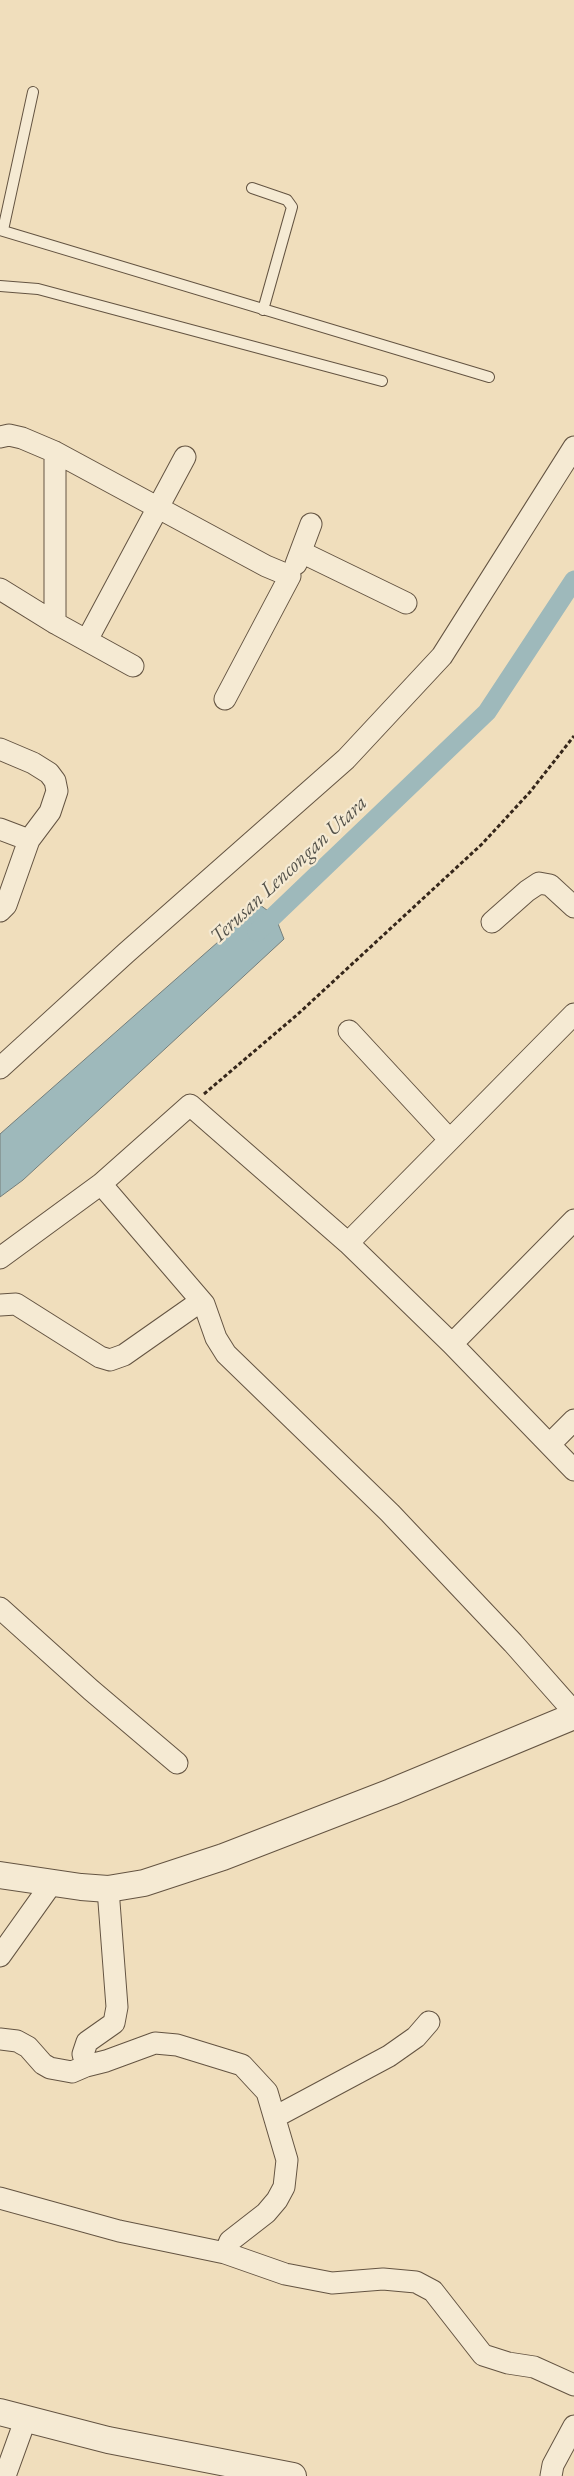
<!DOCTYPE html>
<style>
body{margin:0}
canvas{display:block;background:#f0debc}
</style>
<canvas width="574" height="2476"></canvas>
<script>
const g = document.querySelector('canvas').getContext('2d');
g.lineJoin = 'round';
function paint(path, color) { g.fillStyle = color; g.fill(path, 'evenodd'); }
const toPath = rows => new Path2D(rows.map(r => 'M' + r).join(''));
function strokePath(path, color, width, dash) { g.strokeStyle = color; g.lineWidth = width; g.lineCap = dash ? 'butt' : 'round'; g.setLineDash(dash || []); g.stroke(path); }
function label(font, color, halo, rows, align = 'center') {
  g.font = font + ' "EB Garamond",serif'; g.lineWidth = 4.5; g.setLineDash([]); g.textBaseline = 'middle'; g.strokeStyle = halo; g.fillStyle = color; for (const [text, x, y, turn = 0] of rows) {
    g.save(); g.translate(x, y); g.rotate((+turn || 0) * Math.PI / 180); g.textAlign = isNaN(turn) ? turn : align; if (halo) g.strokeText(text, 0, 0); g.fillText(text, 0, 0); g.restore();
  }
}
const water = toPath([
 [260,905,275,916,284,939,23,1180,0,1197,0,1134,260,905]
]);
paint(water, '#9eb9bb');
strokePath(water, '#747e7b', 1);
strokePath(toPath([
 [257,932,487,712,574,580]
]), '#9eb9bb', 19);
const service = toPath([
 [252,188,287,200,292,207,263,310],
 [0,230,489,377],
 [3,230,33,92],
 [0,286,38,289,382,381]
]);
const minor = toPath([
 [0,437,9,435,22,438,55,452,266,566,290,576,225,699],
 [55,452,55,623],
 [301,552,406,603],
 [296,564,311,524],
 [0,589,55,623,133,666],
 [87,640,185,457],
 [0,749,33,763,49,773,55,781,57,791,50,812,29,840,6,905,0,911],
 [0,829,29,840],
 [492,922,527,891,539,883,550,885,574,907],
 [349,1031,449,1139],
 [0,1068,126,953,346,759,442,656,574,447],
 [101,1184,204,1304,216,1338,226,1354,390,1513,513,1643,574,1712],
 [348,1243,574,1014],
 [0,1258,101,1184,190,1105,348,1243,452,1344,574,1470],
 [0,1305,16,1304,100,1357,110,1360,124,1355,201,1301],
 [452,1344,574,1220],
 [550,1444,574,1420],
 [0,1608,91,1690,177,1763],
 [0,1956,52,1883],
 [0,2039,17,2041,28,2047,43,2064,50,2068,72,2072,86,2066,83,2054,87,2042,114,2023,117,2007,108,1889],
 [86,2066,106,2061,155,2043,177,2045,242,2065,267,2092,287,2160,284,2187,277,2200,266,2213,230,2241,225,2253],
 [275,2117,389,2056,416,2037,429,2022],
 [0,2198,119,2231,225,2253,285,2274,332,2283,383,2279,416,2282,433,2291,483,2355,508,2363,534,2367,574,2385],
 [5,2476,26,2418],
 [551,2476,553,2465,574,2426]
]);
const tertiary = toPath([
 [0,1875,81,1887,108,1889,144,1883,223,1857,391,1792,574,1716],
 [0,2412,108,2440,293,2476]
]);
strokePath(service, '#645442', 12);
strokePath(minor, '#645442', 23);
strokePath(tertiary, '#645442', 28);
strokePath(toPath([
 [204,1094,298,1014,482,844,530,792,574,736]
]), '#35261a', 3, [4, 2.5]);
strokePath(service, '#f5ead3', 10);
strokePath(minor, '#f5ead3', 21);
strokePath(tertiary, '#f5ead3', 26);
label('italic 21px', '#54524a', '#f5ead3', [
 ["Terusan Lencongan Utara",289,870,-43]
]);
</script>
